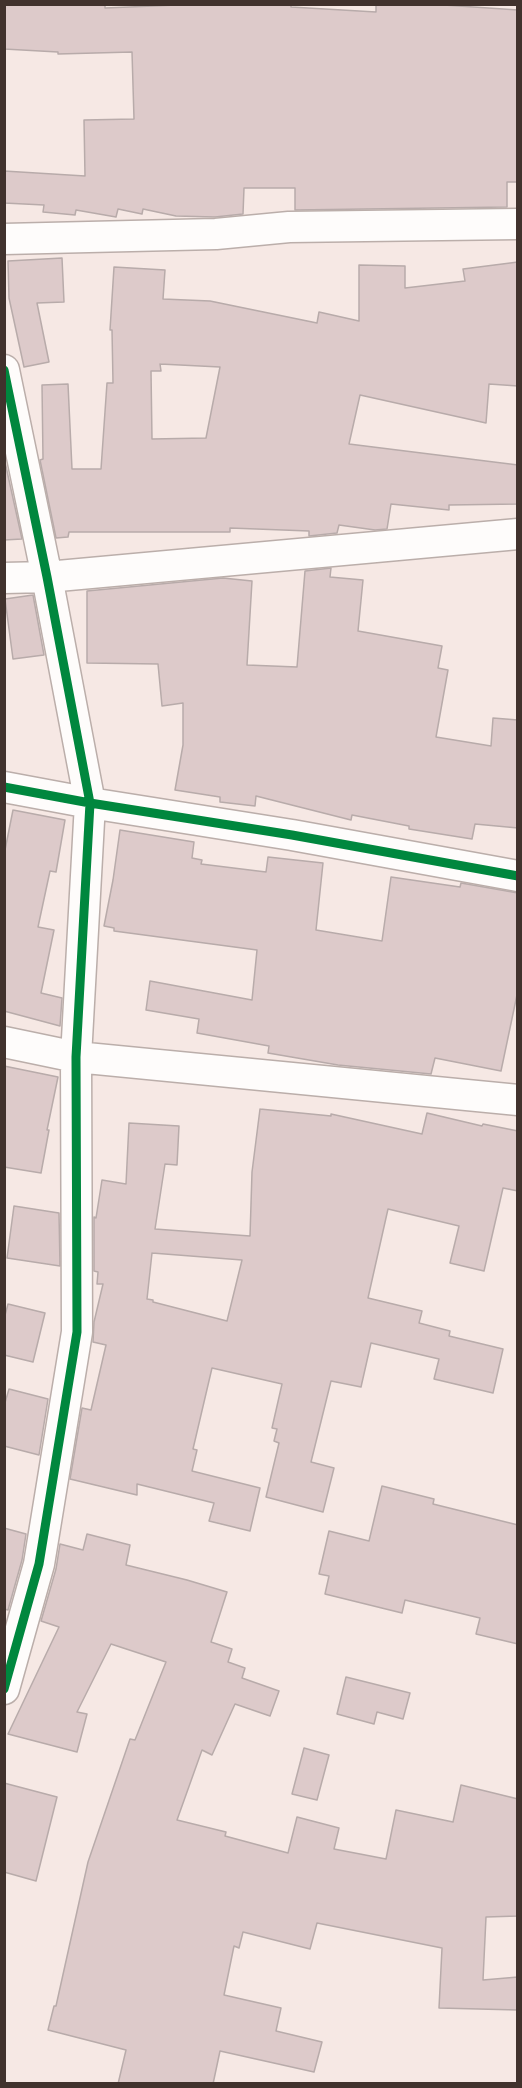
<!DOCTYPE html>
<style>
body{margin:0}
#map{position:relative;width:522px;height:2088px;overflow:hidden;background:#f6e8e4;font-family:Montserrat,sans-serif}
canvas{display:block}
.frame{position:absolute;inset:0;border:6px solid #41322d;pointer-events:none}
</style>
<div id="map">
<canvas width="522" height="2088"></canvas>
<div class="frame"></div>
</div>
<script>
const g = document.querySelector('canvas').getContext('2d');
g.lineJoin = 'round';
function paint(path, color) { g.fillStyle = color; g.fill(path, 'evenodd'); }
const toPath = rows => new Path2D(rows.map(r => 'M' + r).join(''));
function strokePath(path, color, width, dash) { g.strokeStyle = color; g.lineWidth = width; g.lineCap = dash ? 'butt' : 'round'; g.setLineDash(dash || []); g.stroke(path); }
const building = toPath([
 [4,4,105,4,105,8,201,4,291,4,291,7,376,12,376,4,429,4,518,10,518,182,507,182,507,207,295,210,295,188,244,188,243,214,215,217,176,216,143,209,142,214,118,209,116,217,76,210,75,215,43,212,44,205,4,203,4,171,85,176,84,120,134,119,132,52,58,54,58,52,4,49,4,4],
 [62,258,64,302,37,303,49,362,24,367,9,298,8,261,62,258],
 [518,262,518,386,489,384,486,423,360,395,349,444,518,465,518,504,449,505,449,510,391,504,387,529,375,530,339,525,337,533,309,536,309,531,230,528,230,532,69,532,68,537,56,538,40,460,43,459,42,385,68,384,72,469,101,469,107,383,113,383,112,330,110,330,114,267,165,270,163,299,210,301,317,323,319,312,359,321,359,265,405,266,405,288,465,281,463,269,518,262],
 [160,364,220,367,206,438,152,439,151,371,161,371,160,364],
 [4,462,5,462,22,539,4,540,4,462],
 [331,568,330,577,363,580,358,631,442,646,438,668,448,670,436,737,491,746,493,718,518,720,518,828,475,824,472,839,409,829,409,826,352,815,351,820,256,796,255,806,220,802,220,797,175,790,183,745,183,703,162,706,158,664,87,663,87,591,223,578,252,581,247,665,297,667,305,571,331,568],
 [33,595,44,655,13,659,5,599,33,595],
 [13,810,65,820,56,872,50,871,38,927,54,930,41,993,62,998,60,1026,4,1011,4,855,13,810],
 [120,830,194,842,192,858,202,860,201,864,266,872,268,857,323,863,316,930,382,941,391,877,460,887,461,883,518,893,518,990,501,1071,435,1058,431,1074,338,1065,268,1053,269,1046,197,1033,199,1019,146,1010,150,981,252,1000,257,950,114,931,114,928,104,926,113,880,120,830],
 [4,1066,58,1077,47,1130,49,1130,41,1173,4,1167,4,1066],
 [260,1109,331,1116,331,1114,422,1134,427,1113,482,1126,483,1124,518,1131,518,1191,503,1188,484,1271,450,1263,459,1226,388,1209,368,1298,422,1311,419,1323,450,1331,449,1336,503,1349,493,1393,434,1379,439,1359,371,1343,361,1387,331,1381,311,1462,334,1468,323,1512,266,1497,279,1443,274,1441,277,1429,272,1428,282,1384,212,1368,193,1449,197,1450,192,1471,260,1488,250,1531,209,1521,214,1503,137,1484,137,1495,70,1479,82,1408,91,1410,106,1345,93,1342,94,1322,103,1284,97,1284,98,1272,94,1271,94,1217,96,1218,102,1180,126,1184,129,1123,179,1126,177,1165,165,1164,155,1229,250,1236,252,1172,260,1109],
 [152,1253,242,1260,227,1321,153,1302,153,1300,147,1299,152,1253],
 [14,1206,59,1213,60,1266,7,1258,14,1206],
 [8,1304,45,1313,33,1362,4,1355,4,1319,8,1304],
 [9,1389,48,1399,39,1455,4,1446,4,1406,9,1389],
 [382,1486,434,1499,433,1504,518,1525,518,1644,476,1634,480,1618,405,1600,402,1613,325,1594,329,1576,319,1574,329,1531,369,1541,382,1486],
 [4,1528,26,1534,22,1560,8,1610,4,1609,4,1528],
 [87,1534,130,1545,126,1565,187,1580,227,1592,211,1642,232,1649,228,1662,245,1668,242,1678,279,1691,270,1716,235,1704,212,1755,202,1750,177,1820,226,1832,225,1836,288,1853,297,1817,339,1828,334,1849,386,1859,396,1810,453,1822,461,1785,518,1799,518,1916,486,1917,483,1980,518,1977,518,2010,439,2008,442,1948,317,1923,310,1949,243,1932,239,1948,234,1946,224,1995,281,2008,276,2031,322,2042,314,2072,220,2051,213,2084,118,2084,126,2050,48,2030,54,2006,56,2006,88,1862,130,1739,135,1740,166,1662,111,1644,77,1712,87,1714,77,1752,8,1734,59,1627,41,1621,56,1569,60,1544,83,1550,87,1534],
 [346,1677,410,1693,403,1719,377,1712,374,1724,337,1714,346,1677],
 [304,1748,329,1755,317,1800,292,1794,304,1748],
 [4,1783,57,1797,36,1881,4,1872,4,1783]
]);
paint(building, '#ddcaca');
strokePath(building, '#b8abaa', 1.5);
const minor = toPath([
 [4,239,216,234,289,227,518,224],
 [4,370,47,577,90,803,76,1057,77,1332,39,1564,4,1689],
 [4,578,47,577,518,534],
 [4,787,90,803,292,835,518,876],
 [4,1042,76,1057,518,1100]
]);
strokePath(minor, '#bbaeaa', 33);
strokePath(minor, '#fefcfb', 30);
strokePath(toPath([
 [4,370,47,577,90,803,76,1057,77,1332,39,1564,4,1689],
 [4,787,90,803,292,835,518,876]
]), '#00873e', 9);
</script>
